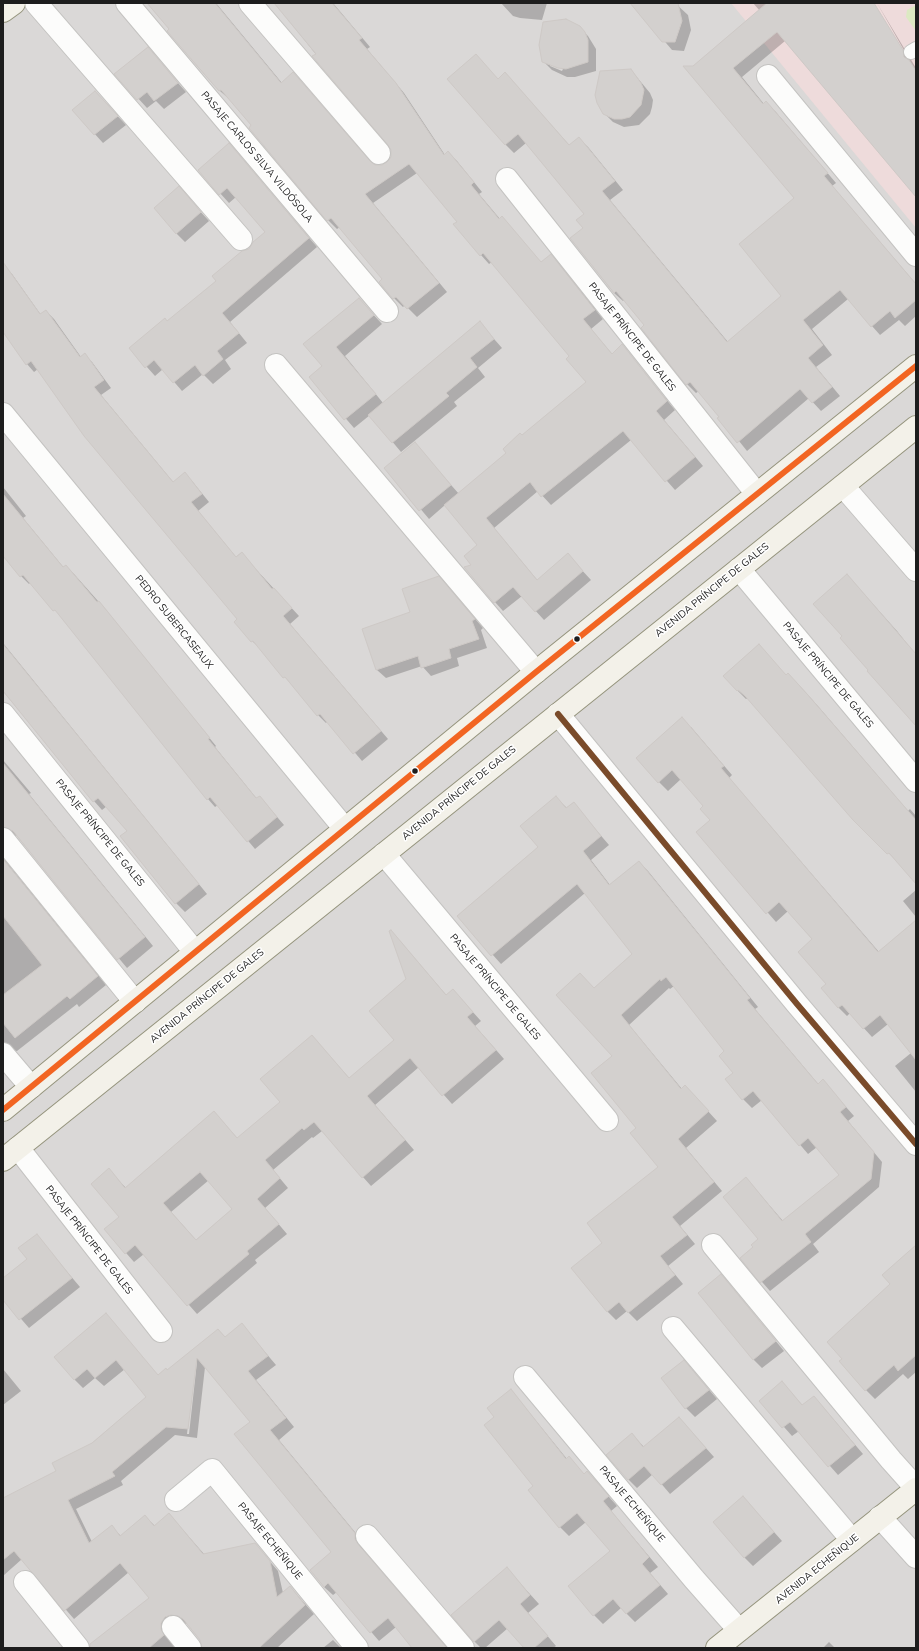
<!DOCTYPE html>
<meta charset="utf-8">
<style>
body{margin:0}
#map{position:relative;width:919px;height:1651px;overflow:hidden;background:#ebe8e5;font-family:Mulish,sans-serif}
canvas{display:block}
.frame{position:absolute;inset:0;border:4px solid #1d1d1d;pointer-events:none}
</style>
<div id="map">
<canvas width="919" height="1651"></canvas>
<div class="frame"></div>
</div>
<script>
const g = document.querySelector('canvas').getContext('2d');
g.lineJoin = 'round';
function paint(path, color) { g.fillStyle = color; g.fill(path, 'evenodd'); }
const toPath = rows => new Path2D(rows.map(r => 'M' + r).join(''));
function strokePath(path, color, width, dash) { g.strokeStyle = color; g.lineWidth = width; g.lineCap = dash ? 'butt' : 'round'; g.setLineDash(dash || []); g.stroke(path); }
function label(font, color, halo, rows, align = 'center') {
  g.font = font + ' Mulish,sans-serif'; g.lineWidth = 3; g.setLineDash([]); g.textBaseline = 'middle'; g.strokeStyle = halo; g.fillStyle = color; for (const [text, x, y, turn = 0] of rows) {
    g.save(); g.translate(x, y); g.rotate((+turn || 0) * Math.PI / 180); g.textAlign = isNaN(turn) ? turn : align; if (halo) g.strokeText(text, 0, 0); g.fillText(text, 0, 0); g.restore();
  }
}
paint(toPath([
 [3,3,916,3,916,1648,3,1648]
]), '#dad8d7');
paint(toPath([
 [731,3,916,3,916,228]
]), '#eedbdb');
paint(toPath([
 [916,5,916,31,906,17,907,10]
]), '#dce9c2');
paint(toPath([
 [150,3,216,3,282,83,372,164,382,166,387,163,392,157,392,150,275,3,333,3,370,47,367,49,404,93,445,155,448,152,457,161,482,192,479,194,500,219,541,263,551,255,559,264,603,319,591,329,612,354,622,346,675,410,664,420,703,466,675,490,631,440,551,505,538,491,494,528,538,581,568,555,591,580,544,620,522,596,503,611,495,602,473,565,478,545,445,505,429,519,386,468,415,444,459,494,508,453,522,436,587,383,571,357,492,262,489,264,481,255,458,222,417,173,373,203,447,292,417,317,405,305,403,307,394,298,384,279,340,227,337,229,328,220,250,128,253,125,230,98,229,99,220,91,198,67],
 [501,3,547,3,542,20,520,18,513,16],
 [632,3,675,3,688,15,691,30,684,51,672,50],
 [753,3,873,3,905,55,906,54,877,3,916,68,916,196,785,41,742,77,764,104,775,111,836,183,832,186,916,284,916,316,905,326,899,320,880,335,848,299,812,329,832,355,816,367,840,396,821,411,809,398,747,451,699,391,696,393,687,384,642,328,646,325,625,300,623,301,614,293,571,238,585,228,585,214,526,143,514,153,505,144,498,80,505,73,570,146,579,139,588,147,623,190,610,200,728,342,783,297,795,199,693,67,760,11],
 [579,27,588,36,596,49,596,71,575,77,567,77,552,70,543,61],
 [550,64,563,69,562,71,550,66],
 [147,48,186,92,164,109,156,101,147,108,116,74],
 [631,70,650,93,653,100,652,107,650,114,639,125,624,127,613,122,604,113],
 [95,92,126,125,103,143,74,111],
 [229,145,317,247,230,322,247,343,225,360,231,369,213,384,203,374,182,391,163,369,155,376,130,348,167,322,217,281,266,233,236,197,229,203,199,170],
 [187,197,209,221,185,242,176,233],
 [3,265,12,274,41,315,46,311,54,319,81,357,85,355,92,362,111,388,101,395,174,483,192,481,209,502,198,511,236,557,241,553,299,616,290,624,388,739,362,761,328,721,326,723,318,715,260,648,252,641,238,619,38,369,34,372,27,364,3,331],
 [359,299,382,324,345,356,383,403,480,323,502,348,478,368,485,377,454,402,457,406,401,452,370,415,354,428,310,377,323,367],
 [3,487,26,516,23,518,64,568,66,566,74,574,106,610,216,746,215,747,257,799,260,797,284,825,255,849,218,805,215,807,208,799,62,617,31,582,29,584,21,576,3,548],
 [847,575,897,631,916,655,916,725,843,636],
 [447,586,483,628,481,630,487,648,457,658,459,666,431,676,422,666,386,678,377,670,411,613],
 [3,643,207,894,185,912,176,903,128,831,107,806,102,810,94,801,3,691],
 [787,676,797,683,817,705,908,811,910,809,916,816,916,858,904,868,854,819,748,698,746,699,737,690],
 [691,727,732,775,729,778,879,952,916,921,916,1092,895,1066,911,1053,888,1024,872,1037,850,1013,847,1016,838,1007,813,940,788,911,776,922,697,832,711,820,704,806,681,779,668,791,659,782],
 [3,760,31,793,29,794,153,946,127,968,17,836,11,835,3,839],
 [556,798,567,808,573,803,609,845,591,860,610,885,639,862,648,871,758,1007,755,1009,819,1085,823,1081,854,1116,848,1121,882,1162,879,1187,813,1244,819,1252,770,1291,741,1258,754,1247,760,1239,746,1178,783,1221,841,1175,817,1147,808,1154,762,1100,752,1108,743,1099,727,1080,735,1073,726,1051,674,986,670,989,669,988,629,1025,682,1089,685,1086,717,1121,686,1148,722,1191,680,1226,695,1244,668,1266,683,1284,637,1321,627,1311,616,1320,607,1311,604,1243,660,1167,638,1128,613,1056,594,989,633,954,585,893,501,964,458,916,539,847],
 [3,858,106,985,79,1007,77,1004,17,1051,10,1050,3,1054],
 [916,890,916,917,903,901],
 [399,940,447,996,461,999,481,1021,475,1026,504,1059,452,1104,419,1067,375,1105,414,1150,371,1186,322,1131,313,1138,312,1137,273,1170,288,1188,265,1208,287,1234,255,1260,257,1263,197,1314,144,1254,134,1262,105,1229,120,1217,109,1170,126,1188,214,1112,238,1139,281,1102,312,1036,350,1079,396,1040,407,979],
 [209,1180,233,1209,196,1240,171,1212],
 [36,1235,80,1287,29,1328,3,1298,3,1279,28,1259],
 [916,1246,916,1372,908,1379,903,1374,875,1399,866,1390,892,1284],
 [721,1275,784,1351,762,1368,753,1359],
 [106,1315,158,1376,168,1371,218,1330,226,1338,242,1325,276,1365,256,1380,294,1427,279,1440,364,1543,363,1548,366,1554,447,1648,414,1648,396,1627,379,1641,337,1592,333,1595,324,1587,311,1570,333,1552,251,1422,205,1367,197,1438,175,1435,121,1481,123,1485,76,1509,92,1542,112,1527,121,1536,145,1516,155,1526,169,1514,204,1554,255,1544,278,1571,283,1593,290,1587,314,1614,277,1648,203,1648,201,1640,188,1624,181,1623,169,1638,175,1648,107,1648,150,1598,129,1572,74,1619,22,1559,3,1576,3,1499,57,1472,148,1397,125,1369,104,1386,95,1378,83,1388,74,1379],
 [195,1362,197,1362,189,1434,187,1434],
 [3,1369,21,1391,3,1405],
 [692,1370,717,1399,695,1417,686,1408],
 [782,1382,803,1406,822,1406,863,1454,838,1475,799,1431,792,1436,761,1401],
 [511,1390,567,1459,569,1458,584,1475,587,1472,617,1506,611,1511,658,1567,650,1573,668,1594,635,1622,621,1608,603,1624,594,1615,612,1551,586,1522,569,1536,560,1527,534,1486,496,1417],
 [679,1418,714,1457,670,1494,653,1474,637,1488,628,1479,632,1434,644,1447],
 [743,1497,782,1541,753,1566,744,1557],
 [507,1569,539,1604,528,1613,556,1646,553,1648,525,1648,508,1628,485,1648,481,1648,474,1641],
 [333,1640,341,1648,323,1648],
 [829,1642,835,1648,823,1648]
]), '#0003');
const building = toPath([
 [147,3,215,3,281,83,293,72,370,161,375,165,382,165,387,162,391,157,391,150,388,145,312,56,316,54,274,3,332,3,362,38,359,40,396,83,444,155,448,151,474,182,471,185,499,219,502,216,541,262,551,254,595,310,583,319,612,354,622,344,667,401,656,411,695,457,665,482,623,431,541,497,530,482,486,518,537,580,568,553,583,571,535,612,513,587,494,603,464,567,471,565,464,556,477,545,444,505,506,453,503,449,520,433,522,435,586,382,566,359,569,356,483,253,480,256,453,224,457,222,409,164,365,194,439,283,407,309,396,297,393,299,379,282,382,279,331,218,327,221,249,128,251,125,221,90,219,91,198,67,167,31,169,29,147,3],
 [630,3,678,3,682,21,675,42,662,42,630,3],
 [767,3,874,3,903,50,904,57,909,60,916,71,916,197,777,32,733,68,763,104,766,101,828,173,824,176,916,284,916,300,895,318,890,311,871,327,840,290,803,320,823,345,808,358,832,387,812,403,800,389,737,443,717,418,719,417,690,382,686,385,641,328,644,325,616,291,614,293,570,238,583,228,576,220,584,214,518,134,505,145,447,79,476,54,498,79,505,72,569,145,579,137,615,181,602,191,727,342,781,296,739,244,794,198,683,66,693,66,767,3],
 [566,19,580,26,585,32,588,40,588,62,566,69,558,68,542,62,539,45,543,22,566,19],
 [148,47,178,83,154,101,147,92,137,100,114,74,148,47],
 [631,69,641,83,644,90,641,105,630,117,622,119,614,119,603,114,597,103,595,95,600,71,631,69],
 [95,91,118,116,94,135,72,110,95,91],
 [229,143,309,238,222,313,239,333,217,351,223,359,203,376,195,365,173,383,154,360,145,368,129,348,165,318,167,321,216,281,212,276,242,251,249,249,253,242,265,232,227,188,219,195,198,170,229,143],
 [179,186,201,212,176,234,154,208,179,186],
 [3,262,40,314,46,310,80,357,85,353,104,380,94,387,173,482,185,472,202,494,191,502,236,557,242,552,272,589,274,588,292,608,283,616,381,731,353,754,320,714,317,716,285,677,283,678,253,641,251,642,234,622,237,619,84,436,31,361,26,365,3,332,3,262],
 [359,298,374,315,336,347,376,394,344,420,309,377,322,366,303,344,359,298],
 [480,321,494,339,470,358,477,367,446,393,449,396,392,443,368,415,480,321],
 [415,442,451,485,419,511,384,468,415,442],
 [3,494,63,567,66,565,97,602,99,601,210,738,208,739,256,798,260,796,277,817,247,842,210,797,207,800,55,610,53,611,23,575,20,577,3,556,3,494],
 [847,574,916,654,916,726,867,671,868,670,840,638,842,636,813,604,847,574],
 [439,576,475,619,472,621,479,639,449,649,451,658,421,668,418,656,376,670,362,629,410,612,402,589,439,576],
 [3,644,199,884,175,904,120,836,127,831,98,798,93,802,3,691,3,644],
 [759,644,786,675,788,673,808,695,916,820,916,884,889,853,887,854,853,820,745,696,738,690,737,691,723,676,759,644],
 [682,717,724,766,721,768,878,952,916,920,916,1060,880,1015,863,1029,842,1005,838,1008,821,988,826,984,798,952,812,939,779,902,766,914,696,832,710,820,700,809,703,806,672,770,658,783,636,758,682,717],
 [3,763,145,937,117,960,13,831,3,827,3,763],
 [556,796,566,808,574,802,601,836,583,851,609,885,639,861,750,998,747,1000,818,1084,823,1079,846,1107,840,1112,874,1152,871,1179,805,1234,811,1242,760,1283,740,1258,753,1247,751,1245,758,1239,723,1197,746,1177,782,1221,839,1175,808,1138,799,1146,753,1091,742,1100,725,1079,733,1073,719,1056,724,1051,666,977,661,981,660,979,621,1015,681,1089,685,1085,709,1111,678,1139,714,1182,672,1217,687,1235,660,1256,675,1275,628,1313,619,1302,607,1312,571,1268,602,1243,587,1223,658,1167,630,1133,636,1128,591,1073,612,1056,556,995,580,973,594,988,632,954,577,884,491,956,457,916,538,847,520,826,556,796],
 [3,859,98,976,70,999,67,996,15,1038,3,1023,3,995,42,965,3,916,3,859],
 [391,930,446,995,453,989,473,1012,467,1017,496,1050,442,1096,410,1058,367,1096,405,1140,362,1178,314,1122,304,1130,302,1128,265,1160,280,1178,257,1199,279,1224,247,1251,249,1254,187,1306,135,1245,125,1254,104,1229,119,1217,91,1184,109,1168,125,1188,214,1111,237,1138,280,1102,260,1079,312,1035,349,1078,394,1040,369,1011,406,979,389,931,391,930],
 [200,1172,232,1209,196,1240,163,1203,200,1172],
 [37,1234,72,1278,19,1320,3,1300,3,1278,27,1259,18,1248,37,1234],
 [916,1245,916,1355,898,1371,894,1365,865,1391,839,1361,842,1359,827,1342,890,1284,882,1275,916,1245],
 [721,1274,776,1341,753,1360,698,1293,721,1274],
 [106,1313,158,1375,166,1368,167,1370,218,1329,225,1337,242,1323,268,1356,248,1371,286,1418,270,1430,355,1533,355,1539,358,1544,447,1648,412,1648,388,1618,370,1633,328,1583,324,1587,310,1570,331,1552,234,1434,250,1422,197,1358,188,1429,166,1427,112,1472,115,1476,68,1500,89,1543,112,1525,120,1536,145,1515,154,1526,169,1513,203,1554,255,1543,270,1561,277,1597,290,1586,305,1605,259,1648,202,1648,200,1640,183,1619,178,1616,171,1615,165,1617,161,1623,161,1629,164,1635,149,1648,90,1648,90,1644,149,1598,120,1563,64,1611,14,1551,3,1560,3,1498,56,1471,52,1463,92,1443,146,1397,116,1360,95,1378,87,1369,74,1380,54,1357,106,1313],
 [684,1360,709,1390,685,1409,661,1378,684,1360],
 [782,1381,802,1405,814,1396,855,1445,828,1467,790,1422,782,1428,759,1401,782,1381],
 [511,1389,566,1459,569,1456,584,1474,587,1471,609,1496,603,1501,649,1557,642,1564,660,1585,626,1614,613,1599,593,1616,568,1586,610,1551,577,1513,559,1528,528,1490,533,1486,484,1425,494,1417,487,1408,511,1389],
 [679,1417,706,1448,661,1485,644,1466,628,1480,606,1455,632,1433,643,1447,679,1417],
 [743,1496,774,1532,744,1558,713,1522,743,1496],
 [507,1567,530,1595,520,1604,548,1636,534,1648,524,1648,499,1620,474,1642,451,1615,507,1567]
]);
paint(building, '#d3d0ce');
strokePath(building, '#cec9c6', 1);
const lane = toPath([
 [911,52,916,49]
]);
const street = toPath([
 [36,3,241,239],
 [127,3,387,311],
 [250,3,379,153],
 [768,76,916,255],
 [507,179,757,494],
 [276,365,536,672],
 [3,414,345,829],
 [843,486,916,570],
 [739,569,916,781],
 [3,714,195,952],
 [558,714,797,1004,916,1144],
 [3,839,135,1002],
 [384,854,607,1120],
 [3,1054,31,1087],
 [18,1148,161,1331],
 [713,1245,891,1460,916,1488],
 [673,1328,852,1540],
 [525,1377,694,1579,739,1630],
 [176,1500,212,1470,357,1648],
 [880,1517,916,1557],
 [367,1536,463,1648],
 [25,1582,78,1648],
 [173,1627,190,1648]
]);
const secondary = toPath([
 [3,11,14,3],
 [3,1110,536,672,916,366],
 [3,1160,916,427],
 [717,1648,916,1489]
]);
strokePath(lane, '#c4c3c1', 16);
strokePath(street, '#c4c3c1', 24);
strokePath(secondary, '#95947d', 24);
strokePath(lane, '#fcfcfb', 14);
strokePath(street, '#fcfcfb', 22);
strokePath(secondary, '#f3f1e9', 22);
strokePath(toPath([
 [3,1110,536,672,916,366]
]), '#f26522', 6);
strokePath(toPath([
 [558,714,797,1004,916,1144]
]), '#7a4b2a', 6);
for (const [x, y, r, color] of [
 [577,639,3.5,"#1d1d1d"],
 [415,771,3.5,"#1d1d1d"]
]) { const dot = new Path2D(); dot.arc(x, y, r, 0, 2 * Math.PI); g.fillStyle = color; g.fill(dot); strokePath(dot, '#fff', 1.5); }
label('10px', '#1d1d1d', '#fff', [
 ["PASAJE CARLOS SILVA VILDÓSOLA",257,157,50],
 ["PASAJE PRÍNCIPE DE GALES",632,337,52],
 ["AVENIDA PRÍNCIPE DE GALES",712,590,-39],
 ["PEDRO SUBERCASEAUX",174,622,51],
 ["PASAJE PRÍNCIPE DE GALES",828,675,50],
 ["AVENIDA PRÍNCIPE DE GALES",459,793,-39],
 ["PASAJE PRÍNCIPE DE GALES",100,833,51],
 ["PASAJE PRÍNCIPE DE GALES",495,987,50],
 ["AVENIDA PRÍNCIPE DE GALES",207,996,-39],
 ["PASAJE PRÍNCIPE DE GALES",89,1240,52],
 ["PASAJE ECHEÑIQUE",632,1504,50],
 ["PASAJE ECHEÑIQUE",270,1541,51],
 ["AVENIDA ECHEÑIQUE",817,1569,-39]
]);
</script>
